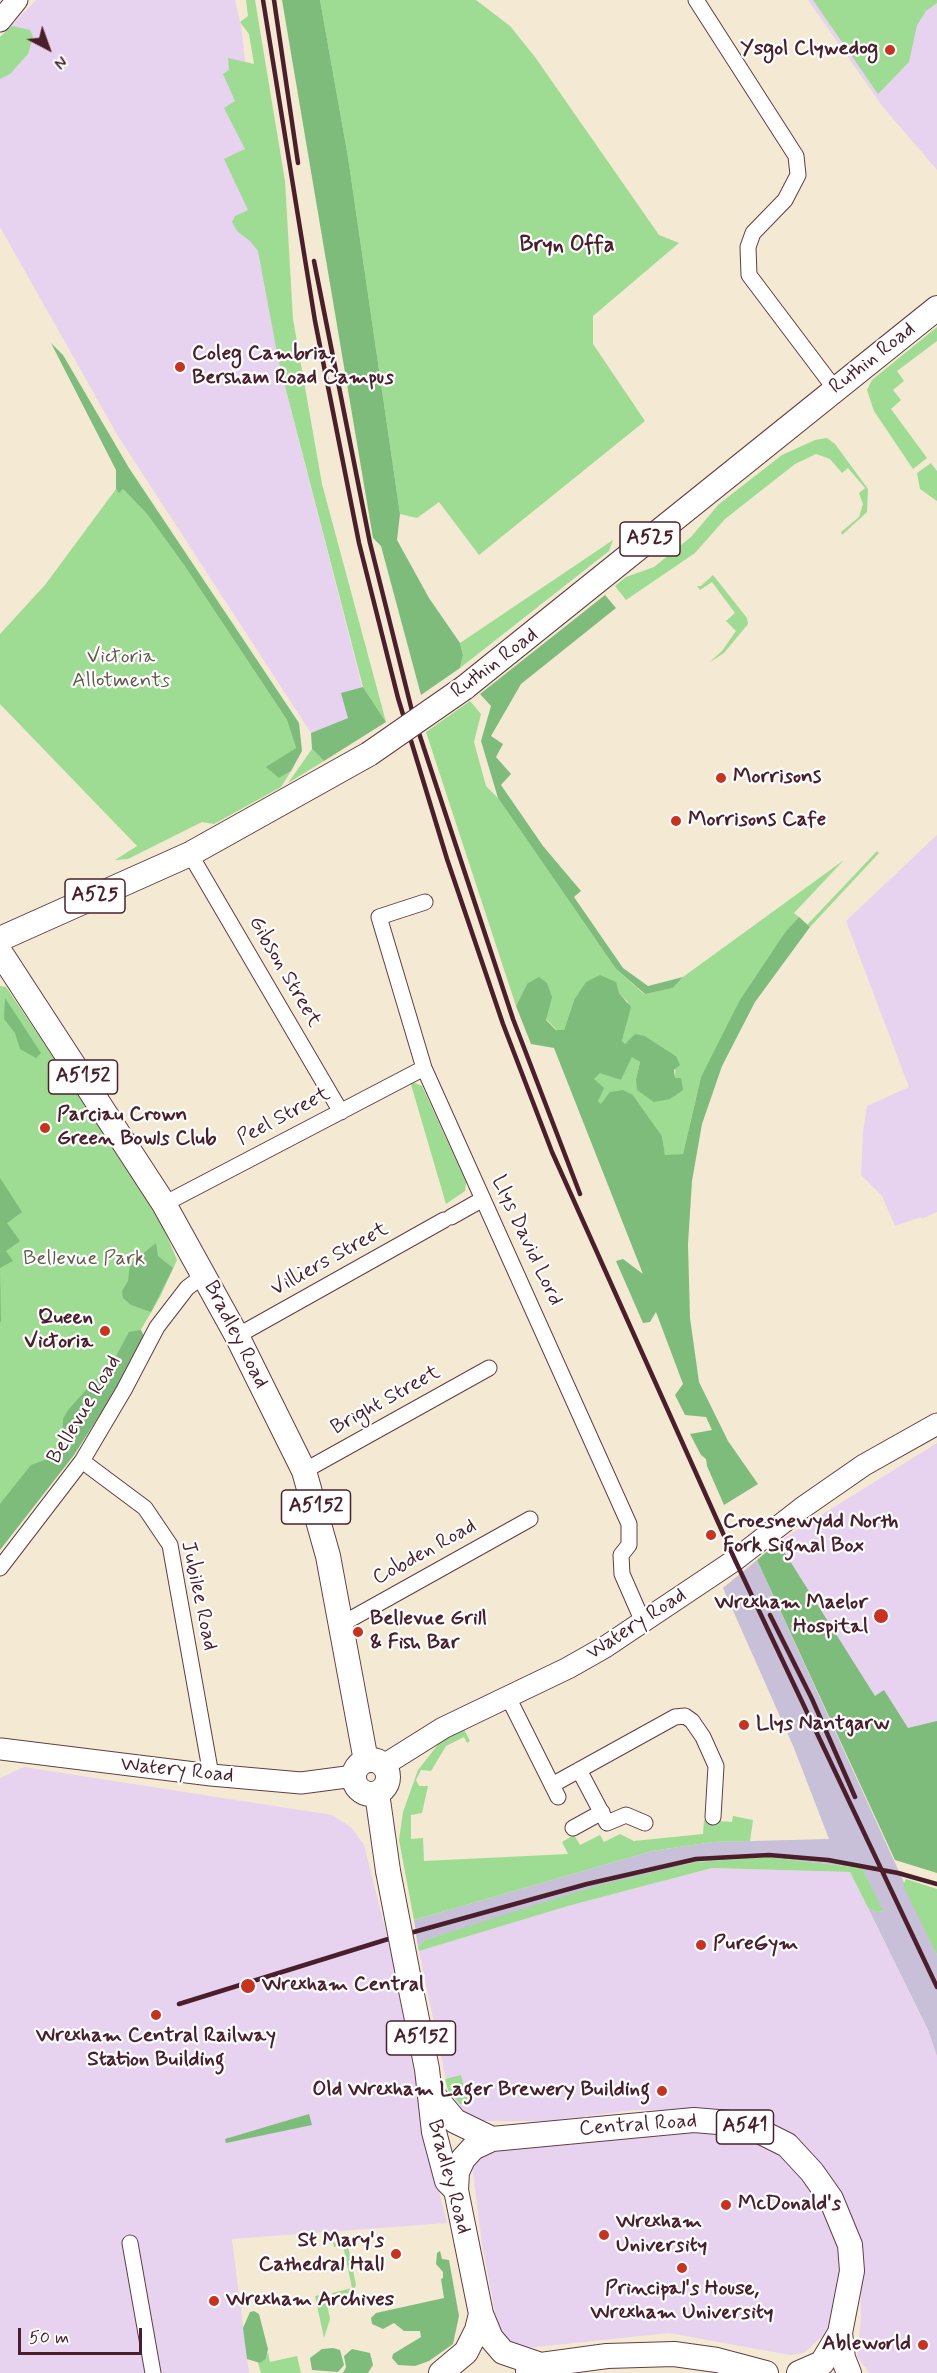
<!DOCTYPE html>
<style>
body{margin:0}
#map{position:relative;width:937px;height:2373px;overflow:hidden;background:#f4e9d2;font-family:Mynerve,sans-serif}
canvas{display:block}
.north{position:absolute;left:18px;top:18px;width:60px;height:60px;-webkit-text-stroke:4px #fff;paint-order:stroke;rotate:139deg;font-size:16px;font-weight:700;line-height:24px;text-align:center;color:#4a1f2b}
.north::after{content:'';display:block;margin:auto;width:21px;height:27px;background:#4a1f2b;clip-path:polygon(50% 0,100% 100%,50% 72%,0 100%)}
.scale{position:absolute;left:18px;top:2328px;width:124px;height:27px;box-sizing:border-box;border:3px solid #4a1f2b;border-top:0;padding-left:8px;font-size:18px;line-height:21px;white-space:nowrap;color:#4a1f2b;-webkit-text-stroke:4px #fff;paint-order:stroke}
</style>
<div id="map">
<canvas width="937" height="2373"></canvas>
<div class="north">N</div>
<div class="scale">50 m</div>
</div>
<script>
const g = document.querySelector('canvas').getContext('2d');
g.lineJoin = 'round';
function paint(path, color) { g.fillStyle = color; g.fill(path, 'evenodd'); }
const toPath = rows => new Path2D(rows.map(r => 'M' + r).join(''));
function strokePath(path, color, width, dash) { g.strokeStyle = color; g.lineWidth = width; g.lineCap = dash ? 'butt' : 'round'; g.setLineDash(dash || []); g.stroke(path); }
function label(font, color, halo, rows, align = 'center') {
  g.font = font + ' Mynerve,sans-serif'; g.lineWidth = 4.5; g.setLineDash([]); g.textBaseline = 'middle'; g.strokeStyle = halo; g.fillStyle = color; for (const [text, x, y, turn = 0] of rows) {
    g.save(); g.translate(x, y); g.rotate((+turn || 0) * Math.PI / 180); g.textAlign = isNaN(turn) ? turn : align; if (halo) g.strokeText(text, 0, 0); g.fillText(text, 0, 0); g.restore();
  }
}
paint(toPath([
 [36,0,235,0,241,26,279,363,368,710,311,733,118,436,0,227,0,37],
 [808,0,937,0,937,170,883,107],
 [937,835,937,1212,922,1219,921,1217,895,1226,882,1196,861,1175,863,1132,867,1106,909,1087,846,921],
 [937,1443,937,1849,884,1691,875,1696,778,1542],
 [24,1767,332,1815,352,1828,364,1845,394,1964,432,2164,447,2223,232,2239,249,2373,0,2373,0,1778],
 [712,1868,850,1872,928,2031,937,2056,937,2373,869,2373,857,2356,861,2318,860,2261,846,2259,829,2330,804,2353,790,2355,669,2333,526,2348,509,2342,499,2333,482,2244,472,2165,484,2151,670,2128,667,2110,634,2110,551,2121,471,2121,451,2104,419,1951,568,1906]
]), '#e7d2ef');
paint(toPath([
 [757,1560,937,1955,937,2056,928,2030,868,1908,877,1912,882,1911,862,1868,767,1857,696,1862,425,1940,418,1947,414,1920,652,1851,713,1842,829,1839,794,1748,723,1588]
]), '#c8bfd8');
paint(toPath([
 [246,0,255,0,285,181,293,319,322,484,386,722,363,687,279,363,258,251,250,241,237,231,232,222,235,216,248,210,224,159,245,149,224,108,235,101,223,74,229,70,228,58,254,64,249,34,240,22,248,16],
 [320,0,476,0,510,26,535,57,659,235,679,243,593,316,593,344,645,421,479,555,439,502,417,518,400,514,348,157],
 [813,0,937,0,937,3,926,11,917,25,909,62,878,94],
 [12,26,30,30,33,37,28,54,10,74,0,79,0,37],
 [937,327,937,341,897,371,904,381,893,390,901,400,891,409,927,458,913,469,874,411,867,390,872,380],
 [827,438,835,444,868,489,867,512,842,535,841,532,859,517,863,504,859,493,865,488,848,468,842,473,830,459,816,454,795,464,725,519,695,553,626,600,615,586,626,577,654,567,691,537,719,504,782,455,815,440],
 [931,463,937,471,937,501,920,489,917,473],
 [116,489,119,492,123,489,147,514,184,565,287,720,296,748,279,778,291,771,281,787,214,824,202,822,128,859,115,860,137,846,0,704,0,634,45,585],
 [613,540,609,551,460,668,463,655,460,643],
 [713,575,747,618,748,624,724,653,710,662,722,651,736,631,726,621,735,613,712,582,700,590,697,586,701,586],
 [470,701,481,714,474,742,486,786,498,798,616,969,644,994,673,988,683,977,844,860,794,913,799,917,786,931,701,1077,683,1154,665,1156,662,1136,633,1095,601,1105,598,1101,594,1079,600,1072,621,1080,632,1056,640,1062,636,1079,675,1078,676,1056,645,1036,624,1044,622,1041,626,1026,628,1002,619,993,574,1000,564,1030,557,1030,546,1019,551,997,527,984,516,1006,426,732],
 [312,749,324,761,288,783],
 [877,851,879,853,810,927,807,925],
 [0,986,6,987,156,1210,177,1260,160,1297,70,1451,0,1542],
 [410,1081,422,1086,466,1182,465,1191,446,1204],
 [464,1729,470,1741,467,1743,464,1737,446,1746,431,1771,421,1770,416,1780,419,1786,428,1786,422,1813,411,1815,411,1839,423,1838,424,1861,568,1854,562,1842,574,1835,580,1845,600,1835,604,1842,620,1834,634,1841,703,1834,704,1820,732,1822,733,1816,753,1820,750,1841,713,1842,652,1851,414,1920,399,1840,403,1812,418,1770,440,1742],
 [767,1857,862,1868,883,1911,877,1912,868,1908,850,1872,712,1868,568,1906,419,1951,418,1947,425,1940,596,1886,696,1862],
 [906,1879,937,1889,937,1955,903,1885],
 [461,2075,463,2083,470,2105,460,2104,448,2090,445,2079],
 [333,2242,348,2246,356,2285,353,2291,333,2300,332,2293,352,2288,343,2245,334,2247],
 [325,2294,330,2319,324,2338,315,2296],
 [268,2352,270,2362,297,2356,301,2373,261,2373,258,2363,266,2359]
]), '#9ddc92');
paint(toPath([
 [282,0,320,0,348,157,400,514,397,540,429,598,460,643,463,655,460,668,421,695,381,546,373,538],
 [51,343,63,355,129,468,299,723,302,751,291,771,279,778,266,767,296,748,287,720,184,565,147,514,123,489,119,493,116,489,116,470],
 [605,595,616,608,521,684,491,736,503,744,496,757,511,774,501,785,543,846,581,891,574,897,623,968,648,986,683,977,673,988,645,994,616,969,498,798,481,741,491,706,480,694],
 [363,687,386,722,324,761,312,749,311,733,348,718,341,693],
 [799,917,810,927,755,1002,722,1066,702,1124,692,1181,688,1244,690,1318,699,1382,728,1441,758,1484,724,1505,707,1466,706,1459,701,1455,690,1434,712,1430,706,1417,685,1415,675,1395,683,1384,656,1312,650,1322,643,1323,616,1261,623,1259,643,1274,554,1048,531,1044,516,1006,527,984,539,977,547,983,552,997,546,1020,556,1030,564,1030,574,1000,586,982,600,975,616,982,619,993,631,1007,622,1041,625,1044,635,1034,645,1036,676,1056,680,1065,674,1070,675,1078,681,1078,683,1090,670,1099,654,1102,637,1090,636,1079,640,1062,632,1057,621,1080,600,1073,594,1079,604,1088,598,1101,601,1104,610,1092,623,1090,633,1095,662,1136,665,1155,683,1154,701,1077,740,1000,786,931],
 [5,998,41,1053,36,1058,20,1049,15,1033,4,1019],
 [0,1178,22,1212,7,1223,20,1241,6,1251,13,1261,0,1268,1,1322,0,1322],
 [156,1243,158,1256,173,1268,151,1312,131,1305,123,1298,122,1291,128,1281,130,1264],
 [141,1330,144,1336,117,1388,74,1455,0,1550,0,1504,31,1465,56,1456,62,1449,63,1419,68,1410,95,1380,109,1369,129,1332],
 [778,1542,875,1696,884,1690,908,1728,937,1721,937,1873,895,1860,757,1560],
 [309,2114,312,2125,226,2143,225,2139],
 [440,2251,442,2259,449,2260,459,2316,453,2344,429,2361,415,2366,398,2365,392,2358,393,2354,421,2337,420,2331,404,2331,394,2323,383,2329,372,2324,371,2318,376,2313,444,2298,441,2279,443,2278,443,2272,436,2264,437,2253],
 [254,2311,259,2314,268,2349,266,2359,260,2363,247,2359,243,2328,250,2312],
 [333,2348,340,2350,344,2365,338,2372,312,2370,310,2358,322,2349],
 [352,2349,370,2353,373,2365,368,2373,343,2373,346,2367,344,2356]
]), '#7ebc7c');
const street = toPath([
 [696,0,796,156,798,175,785,200,753,233,748,247,749,275,835,389],
 [190,854,341,1112],
 [425,902,379,917,424,1068,629,1524,629,1545,621,1555,622,1574,643,1622],
 [164,1204,424,1068],
 [451,1217,483,1199],
 [237,1336,444,1220],
 [82,1461,145,1508,170,1545,211,1775],
 [304,1471,489,1368],
 [0,1568,82,1461,124,1390,157,1327,187,1288,204,1275],
 [340,1625,530,1519],
 [508,1697,558,1797],
 [579,1770,607,1823,626,1815,645,1823],
 [552,1785,675,1717,685,1716,692,1721,703,1737,716,1766,713,1817],
 [573,1828,602,1812],
 [130,2243,153,2373]
]);
const secondary = toPath([
 [0,21,17,0],
 [1,1749,211,1775,301,1783,354,1776],
 [384,1765,443,1728,568,1668,605,1647,735,1560,802,1508,864,1465,937,1424]
]);
const primary = toPath([
 [464,688,937,308],
 [0,939,190,854,369,754],
 [0,952,164,1204,237,1336,304,1471,328,1556,366,1761],
 '354 1777a17 17 0 1 1 34 0a17 17 0 1 1-34 0Z',
 [377,1793,388,1871],
 [410,1985,427,2069,434,2132,447,2181,456,2190,481,2314,491,2338,503,2352,541,2365],
 [430,2091,455,2121,492,2139],
 [456,2190,457,2172,463,2159,473,2148,492,2139,694,2120,730,2123,759,2131,787,2145,812,2172,831,2199,850,2245,852,2271,840,2333,822,2363,799,2373],
 [840,2333,843,2358,849,2373],
 [528,2371,541,2365,607,2356,674,2354,717,2360,766,2373],
 [441,2373,466,2352,477,2330,481,2314]
]);
strokePath(street, '#643d44', 17);
strokePath(secondary, '#643d44', 23);
strokePath(primary, '#643d44', 26);
strokePath(street, '#fff', 15);
strokePath(secondary, '#fff', 21);
strokePath(primary, '#fff', 24);
strokePath(toPath([
 [263,0,315,321,359,543,398,698,447,859,503,1024,552,1152,735,1560,937,1987],
 [274,0,298,163],
 [314,261,370,543,413,715,513,1019,580,1194],
 [770,1615,812,1699,855,1797],
 [179,2004,385,1940,587,1884,696,1859,769,1855,828,1860,898,1873,937,1884]
]), '#4a1f2b', 4.5);
const primaryBridge = toPath([
 [369,754,464,688],
 [388,1871,410,1985]
]);
strokePath(primaryBridge, '#643d44', 26, []);
strokePath(primaryBridge, '#fff', 24);
for (const [x, y, r, color] of [
 [890,50,6,"#c8321e"],
 [180,367,6,"#c8321e"],
 [721,778,6,"#c8321e"],
 [676,821,6,"#c8321e"],
 [45,1128,6,"#c8321e"],
 [105,1331,6,"#c8321e"],
 [711,1535,6,"#c8321e"],
 [881,1616,8,"#c8321e"],
 [358,1632,6,"#c8321e"],
 [744,1725,6,"#c8321e"],
 [701,1945,6,"#c8321e"],
 [248,1986,8,"#c8321e"],
 [156,2015,6,"#c8321e"],
 [662,2091,6,"#c8321e"],
 [726,2205,6,"#c8321e"],
 [604,2235,6,"#c8321e"],
 [396,2254,6,"#c8321e"],
 [682,2268,6,"#c8321e"],
 [214,2301,6,"#c8321e"],
 [923,2345,6,"#c8321e"]
]) { const dot = new Path2D(); dot.arc(x, y, r, 0, 2 * Math.PI); g.fillStyle = color; g.fill(dot); strokePath(dot, '#fff', 2); }
for (const [x, y, w] of [
 [650,539,60],
 [95,896,60],
 [83,1077,69],
 [316,1507,69],
 [421,2038,69],
 [745,2127,57]
]) { const box = new Path2D(); box.roundRect(x - w / 2, y - 17, w, 34, 4.5); g.fillStyle = '#fff'; g.fill(box); strokePath(box, '#4a1f2b', 1.5); }
label('bold 20px', '#4a1f2b', null, [
 ["A525",650,539],
 ["A525",95,896],
 ["A5152",83,1077],
 ["A5152",316,1507],
 ["A5152",421,2038],
 ["A541",745,2127]
]);
label('bold 21px', '#4a1f2b', '#fff', [
 ["Ysgol Clywedog",878,50,"right"],
 ["Coleg Cambria,",192,355],
 ["Bersham Road Campus",192,379],
 ["Morrisons",733,778],
 ["Morrisons Cafe",688,821],
 ["Parciau Crown",57,1116],
 ["Green Bowls Club",57,1140],
 ["Queen",93,1319,"right"],
 ["Victoria",93,1343,"right"],
 ["Croesnewydd North",723,1523],
 ["Fork Signal Box",723,1547],
 ["Wrexham Maelor",868,1604,"right"],
 ["Hospital",868,1628,"right"],
 ["Bellevue Grill",370,1620],
 ["& Fish Bar",370,1644],
 ["Llys Nantgarw",756,1725],
 ["PureGym",713,1945],
 ["Wrexham Central",262,1986],
 ["Wrexham Central Railway",156,2037,"center"],
 ["Station Building",156,2061,"center"],
 ["Old Wrexham Lager Brewery Building",650,2091,"right"],
 ["McDonald's",738,2205],
 ["Wrexham",616,2223],
 ["University",616,2247],
 ["St Mary's",384,2242,"right"],
 ["Cathedral Hall",384,2266,"right"],
 ["Principal's House,",682,2290,"center"],
 ["Wrexham University",682,2314,"center"],
 ["Wrexham Archives",226,2301],
 ["Ableworld",911,2345,"right"]
], 'left');
label('21px', '#4a1f2b', '#fff', [
 ["Ruthin Road",873,359,-38],
 ["Ruthin Road",495,664,-37],
 ["Gibson Street",284,972,60],
 ["Peel Street",284,1117,-28],
 ["Llys David Lord",526,1241,65],
 ["Villiers Street",330,1260,-29],
 ["Bradley Road",235,1335,63],
 ["Bright Street",386,1401,-29],
 ["Bellevue Road",85,1410,-59],
 ["Cobden Road",425,1553,-29],
 ["Jubilee Road",198,1596,78],
 ["Watery Road",637,1625,-33],
 ["Watery Road",177,1771,6],
 ["Central Road",638,2126,-4],
 ["Bradley Road",448,2177,75]
]);
label('21px', '#63584a', '#fff', [
 ["Victoria",121,658],
 ["Allotments",121,682],
 ["Bellevue Park",84,1260]
]);
label('bold 22px', '#4a1f2b', '#fff', [
 ["Bryn Offa",567,246]
]);
</script>
